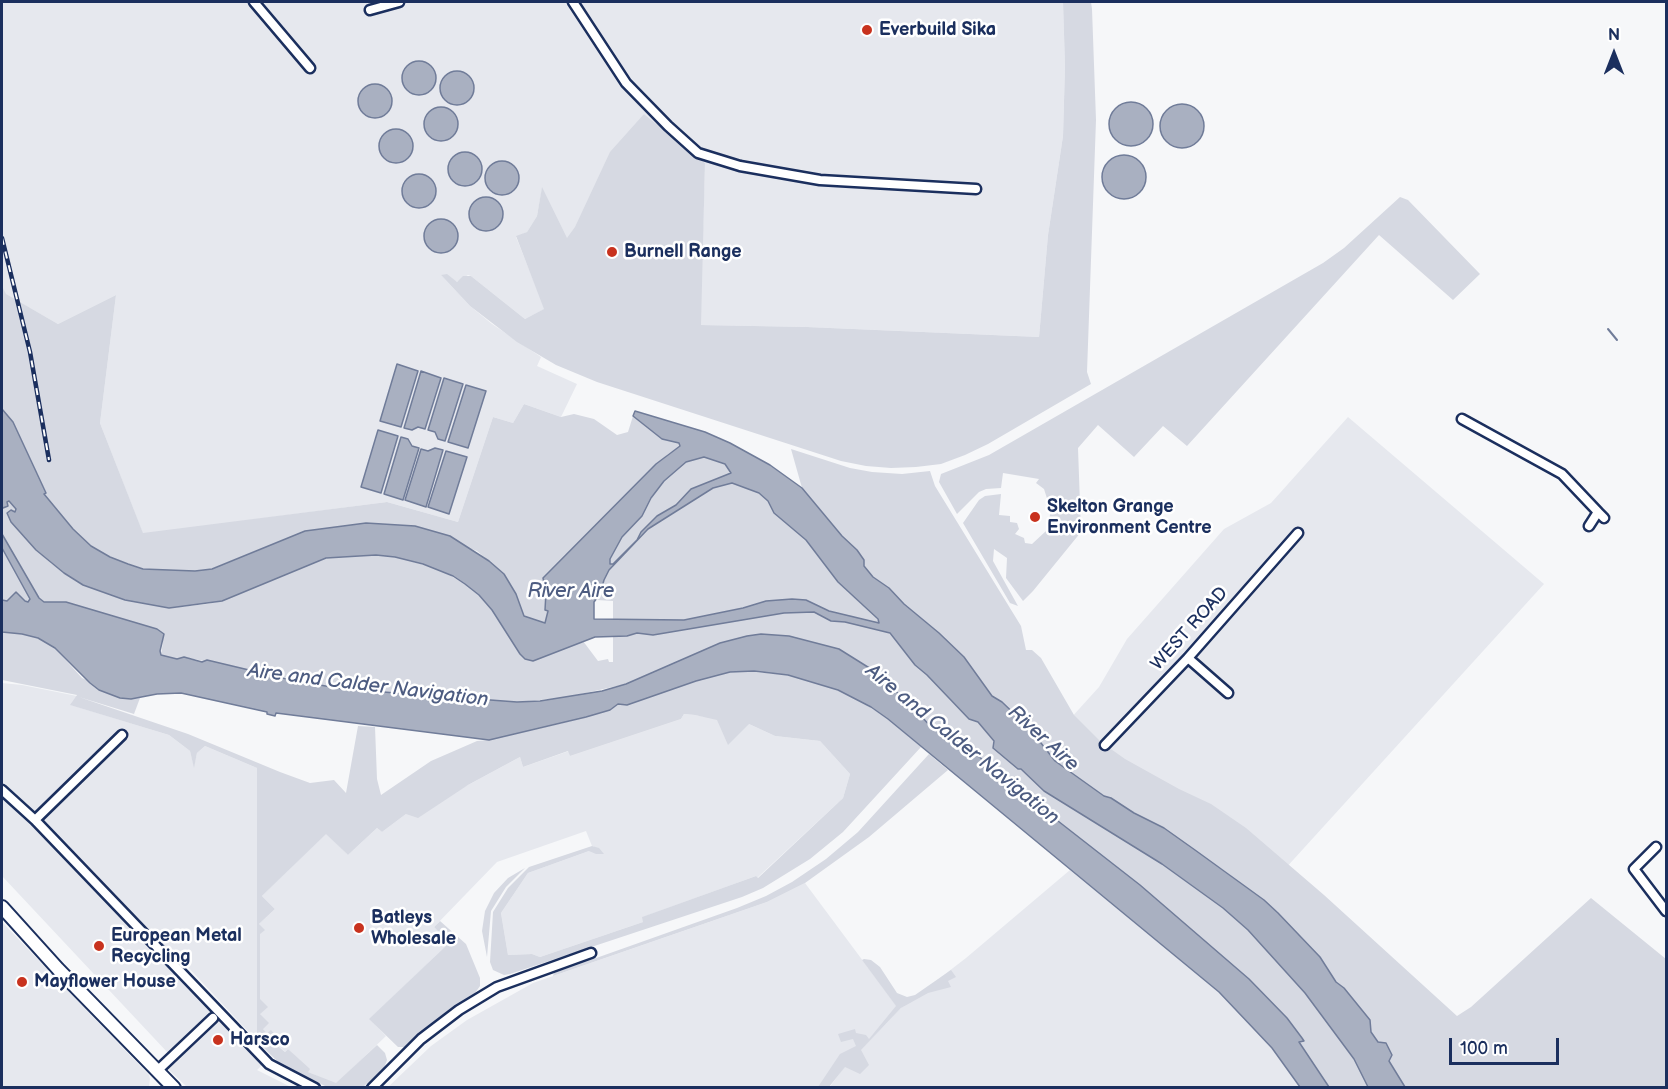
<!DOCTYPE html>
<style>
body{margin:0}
#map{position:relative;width:1668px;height:1089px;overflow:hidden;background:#f6f7f9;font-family:"Balsamiq Sans",sans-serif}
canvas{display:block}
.frame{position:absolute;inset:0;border:3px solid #1b2f5e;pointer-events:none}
.north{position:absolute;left:1584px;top:24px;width:60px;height:60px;-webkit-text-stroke:4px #fff;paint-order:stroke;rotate:0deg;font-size:16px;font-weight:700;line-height:24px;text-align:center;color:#1b2f5e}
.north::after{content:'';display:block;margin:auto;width:21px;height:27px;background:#1b2f5e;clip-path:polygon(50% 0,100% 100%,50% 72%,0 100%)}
.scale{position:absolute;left:1449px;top:1038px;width:110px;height:27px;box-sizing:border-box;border:3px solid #1b2f5e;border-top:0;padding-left:8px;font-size:18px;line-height:21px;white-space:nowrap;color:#1b2f5e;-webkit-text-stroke:4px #fff;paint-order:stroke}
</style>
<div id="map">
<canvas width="1668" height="1089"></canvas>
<div class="frame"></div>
<div class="north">N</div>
<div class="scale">100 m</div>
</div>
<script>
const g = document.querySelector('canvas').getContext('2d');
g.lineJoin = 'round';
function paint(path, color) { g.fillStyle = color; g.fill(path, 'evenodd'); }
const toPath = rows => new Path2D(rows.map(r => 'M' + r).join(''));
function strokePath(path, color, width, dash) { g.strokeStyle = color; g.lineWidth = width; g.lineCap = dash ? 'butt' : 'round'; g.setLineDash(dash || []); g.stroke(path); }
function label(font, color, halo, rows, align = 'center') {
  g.font = font + ' "Balsamiq Sans",sans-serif'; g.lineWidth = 5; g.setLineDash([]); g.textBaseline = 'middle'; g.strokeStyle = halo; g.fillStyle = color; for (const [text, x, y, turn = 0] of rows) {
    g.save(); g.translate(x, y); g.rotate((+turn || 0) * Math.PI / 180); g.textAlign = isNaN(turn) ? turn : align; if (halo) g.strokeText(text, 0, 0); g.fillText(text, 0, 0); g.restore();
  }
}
paint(toPath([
 [2,2,1063,2,1065,66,1063,136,1048,235,1039,337,807,327,700,325,705,163,644,114,584,320,542,189,537,216,527,232,516,237,545,309,525,319,471,276,468,275,457,282,441,275,470,306,492,324,541,357,537,366,577,384,561,417,524,404,513,423,493,417,458,522,387,502,143,534,100,423,116,295,58,324,5,294,2,286],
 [1348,417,1544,584,1284,870,1145,776,1070,719,1099,687,1127,639,1224,529,1271,503],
 [2,683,22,685,77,696,71,705,169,735,190,751,194,766,197,753,205,746,257,768,257,1041,172,950,161,961,211,1013,168,1053,2,876],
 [684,714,695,715,749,724,775,736,820,741,850,774,843,798,757,878,756,876,643,917,643,922,540,957,532,954,508,955,501,913,528,873,589,851,594,846,592,846,586,831,497,862,434,927,449,943,370,1019,386,1036,336,1084,308,1072,288,1049,285,1052,279,1046,270,1031,267,1033,263,1029,260,1014,259,924,275,909,262,896,326,833,348,855,377,828,382,832,406,814,468,785,520,757,523,767,569,751,570,756,681,719],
 [1070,870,1219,992,1272,1048,1300,1087,829,1088,845,1066,901,1008,966,958],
 [805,883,898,1008,826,1087,387,1088,431,1046,467,1020,533,983,767,902],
 [2,922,149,1075,150,1079,149,1087,2,1087],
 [219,1020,262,1065,257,1070,291,1087,187,1087,168,1069]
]), '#e6e8ee');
paint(toPath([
 [1063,2,1091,2,1092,9,1096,120,1087,372,1091,384,988,444,965,455,941,464,916,467,891,468,866,466,841,461,597,382,556,365,517,342,470,306,441,275,447,274,457,282,463,276,471,276,525,319,544,309,516,236,527,232,537,216,542,187,567,238,575,227,610,152,644,114,705,163,701,325,807,327,1039,337,1048,235,1063,136,1065,66],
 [1400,197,1408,200,1480,274,1453,300,1379,235,1187,446,1163,426,1134,457,1098,425,1078,448,1081,532,1033,591,1023,601,1006,578,1007,558,994,549,993,561,1018,606,1010,603,963,523,979,500,985,496,1001,494,999,515,1010,516,1010,522,1017,523,1019,529,1015,534,1024,538,1025,543,1032,544,1046,531,1051,511,1044,489,1036,483,1039,479,1003,473,1001,488,986,489,979,492,957,514,939,482,941,474,989,455,1323,263,1344,248],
 [2,286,6,294,58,324,116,295,100,423,143,533,387,502,458,522,493,417,513,423,524,404,561,417,574,414,594,419,617,435,628,432,633,416,662,439,679,443,681,446,668,454,543,578,546,592,545,609,548,610,545,623,524,616,516,594,504,574,477,551,466,547,458,541,415,526,366,523,305,531,211,569,195,571,142,569,110,557,91,546,73,529,43,494,46,492,13,422,2,409],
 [791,449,850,468,872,472,902,474,930,471,935,486,1021,626,1026,650,1032,650,1041,658,1074,715,1101,742,1125,759,1179,789,1211,804,1246,828,1324,895,1457,1016,1471,1007,1591,898,1666,959,1666,1087,1405,1087,1371,1032,1370,1020,1344,988,1336,982,1320,957,1264,900,1251,892,1225,871,1111,798,1104,796,1055,761,1041,743,1031,735,1030,730,1002,702,992,696,964,657,939,633,904,604,889,588,873,577,864,566,864,560,857,550,842,536,802,488],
 [698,457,711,458,725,464,750,490,759,493,768,501,774,513,806,540,838,582,880,622,915,665,927,675,969,719,978,722,994,742,1044,791,1162,864,1223,908,1248,930,1305,993,1354,1059,1368,1087,1329,1087,1299,1042,1302,1038,1287,1018,1249,979,1140,885,1017,789,964,744,947,737,932,728,911,705,871,669,839,649,789,636,761,634,747,636,720,643,626,684,563,698,517,702,343,689,184,657,177,659,161,655,163,642,157,629,66,602,44,602,28,593,30,599,28,602,20,598,7,601,2,600,2,506,3,508,9,500,16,509,15,512,12,512,36,550,52,564,83,585,125,600,169,608,207,604,222,601,288,572,333,556,376,555,395,557,439,569,465,584,479,595,492,610,520,654,567,647,583,641,598,661,608,659,609,662,613,662,613,601,597,600,601,590,598,591,595,586,598,572,603,566,607,565,622,537,642,516,656,490,669,475,686,462],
 [2,632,22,634,38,638,55,648,82,678,131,699,140,698,134,714,79,697,188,734,280,772,310,783,334,780,346,793,358,726,375,727,377,779,381,795,431,761,477,741,489,740,571,721,610,710,619,704,627,705,696,681,730,672,745,671,788,675,825,685,856,698,888,719,921,747,843,832,810,859,763,888,742,897,510,974,504,975,493,970,490,962,493,912,508,888,529,867,592,846,599,848,604,854,596,854,589,851,528,873,501,913,508,955,532,954,540,957,643,922,642,917,756,876,758,878,843,798,850,774,820,741,775,736,749,724,728,745,717,720,695,715,684,714,681,719,570,756,568,751,523,767,520,757,468,785,418,818,406,814,382,832,377,828,348,855,326,834,262,896,275,909,259,924,265,930,260,934,260,999,268,1007,260,1014,269,1023,263,1029,267,1033,271,1030,282,1043,279,1047,285,1052,288,1049,310,1069,308,1072,336,1083,377,1045,385,1053,387,1060,384,1068,363,1087,327,1087,279,1063,257,1041,257,768,205,746,197,753,194,768,190,751,169,735,70,705,77,695,2,680],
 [929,754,948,770,869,837,805,883,767,902,553,976,554,973,737,908,766,896,792,882,826,859,858,832],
 [525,868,506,887,491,911,487,957,482,931,485,911,494,893,508,878],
 [440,921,466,944,480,978,480,986,475,993,445,1013,408,1045,405,1047,398,1047,369,1019,449,943,434,927],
 [864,959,871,960,880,967,897,993,907,997,915,995,951,970,956,977,948,981,951,987,928,993,901,1008,861,1050,869,1065,860,1074,845,1067,829,1087,818,1087,840,1054,856,1046,853,1039,841,1042,838,1034,855,1029,856,1033,866,1035,869,1039,896,1006,862,960]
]), '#d6d9e2');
const water = toPath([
 '402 78a17 17 0 1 1 34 0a17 17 0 1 1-34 0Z',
 '440 88a17 17 0 1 1 34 0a17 17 0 1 1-34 0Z',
 '358 101a17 17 0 1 1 34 0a17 17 0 1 1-34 0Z',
 '1109 124a22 22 0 1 1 44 0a22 22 0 1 1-44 0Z',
 '1160 126a22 22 0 1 1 44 0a22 22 0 1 1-44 0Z',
 '424 124a17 17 0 1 1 34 0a17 17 0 1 1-34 0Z',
 '379 146a17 17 0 1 1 34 0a17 17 0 1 1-34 0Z',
 '448 169a17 17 0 1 1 34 0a17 17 0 1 1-34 0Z',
 '1102 177a22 22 0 1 1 44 0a22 22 0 1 1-44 0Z',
 '485 178a17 17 0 1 1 34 0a17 17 0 1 1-34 0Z',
 '402 191a17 17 0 1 1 34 0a17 17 0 1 1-34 0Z',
 '469 214a17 17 0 1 1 34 0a17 17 0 1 1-34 0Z',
 '424 236a17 17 0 1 1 34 0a17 17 0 1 1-34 0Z',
 [397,364,418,371,401,427,380,421,397,364],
 [421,371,441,378,425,429,418,427,412,430,404,428,421,371],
 [444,378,463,384,445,441,438,439,435,432,428,430,444,378],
 [466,385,486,391,468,448,448,442,466,385],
 [2,409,13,422,46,493,44,494,73,529,91,546,110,557,128,564,143,569,195,571,212,569,305,531,366,523,415,526,450,536,489,561,504,574,516,594,524,616,545,623,548,611,545,610,546,592,543,578,656,464,680,446,679,443,662,439,633,416,635,411,705,432,730,443,770,465,802,488,842,536,857,550,864,560,864,566,873,577,889,588,904,604,939,633,964,657,992,696,1002,702,1025,724,1031,735,1041,743,1055,761,1104,796,1111,798,1134,813,1164,828,1195,850,1264,900,1278,913,1320,957,1336,982,1344,988,1370,1020,1371,1032,1378,1042,1386,1043,1392,1055,1389,1061,1405,1087,1368,1087,1354,1059,1305,993,1248,930,1223,908,1162,864,1044,791,1021,769,1018,769,993,748,994,741,978,722,969,719,927,675,915,665,890,633,845,622,831,621,814,612,784,613,653,635,637,633,627,636,595,637,533,661,525,659,520,654,492,610,479,595,465,584,453,576,423,564,395,557,376,555,326,558,222,601,169,608,125,600,83,585,64,573,36,550,11,522,7,513,11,510,15,512,16,509,9,501,7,502,8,506,3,508,2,506,2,409],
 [704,457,725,464,731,473,691,489,676,505,657,516,641,532,637,540,613,564,610,564,610,559,622,537,642,516,651,498,664,481,686,462,704,457],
 [732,483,759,493,768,501,774,513,806,540,838,582,878,619,879,623,829,611,806,600,792,599,766,601,743,608,684,620,594,619,594,602,600,594,604,580,609,570,648,529,713,488,732,483],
 [378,430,398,436,381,493,361,487,378,430],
 [401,437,408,439,412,446,419,448,403,500,384,494,401,437],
 [435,448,443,450,426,507,405,500,421,449,428,451,435,448],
 [446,451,467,457,449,514,428,507,446,451],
 [2,534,39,598,44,602,66,602,157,629,164,634,160,651,161,655,177,659,184,657,202,662,207,660,291,680,343,689,517,702,540,701,602,691,626,684,720,643,747,636,761,634,789,636,839,649,871,669,911,705,932,728,947,737,964,744,1017,789,1140,885,1249,979,1287,1018,1302,1038,1304,1041,1299,1042,1329,1087,1300,1087,1272,1048,1219,992,888,719,871,707,838,690,788,675,754,671,730,672,696,681,627,705,618,704,610,710,586,717,489,740,276,713,275,716,267,714,267,712,181,693,157,694,131,699,120,698,99,690,90,683,55,648,38,638,22,634,2,632,2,600,7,601,16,592,25,601,28,602,30,599,2,548,2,534]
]);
paint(water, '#a9b0c1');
strokePath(water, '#707c99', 1.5);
strokePath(toPath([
 [1608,329,1617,340]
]), '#707c99', 2);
const minor = toPath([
 [254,2,310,68],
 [573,2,626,83,668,126,698,153,740,166,820,180,976,189],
 [370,10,399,2],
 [1462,419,1562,474,1598,512],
 [1589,526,1598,512,1604,518],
 [1188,658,1228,693],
 [1105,745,1188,658,1298,533],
 [2,790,35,820,269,1064,315,1088],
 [35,820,122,735],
 [1656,847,1634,869,1666,911],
 [157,1071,213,1018],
 [372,1088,421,1039,459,1010,497,987,591,953]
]);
const secondary = toPath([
 [2,907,58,969,174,1088]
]);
strokePath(minor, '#1b2f5e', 13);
strokePath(secondary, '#1b2f5e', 16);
strokePath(minor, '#fff', 8);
strokePath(secondary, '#fff', 12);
const rail = toPath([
 [2,238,30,352,49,460]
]);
strokePath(rail, '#1b2f5e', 4.5);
strokePath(rail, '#fff', 2, [7]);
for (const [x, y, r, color] of [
 [867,30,6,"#c8321e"],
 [612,252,6,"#c8321e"],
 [1035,517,6,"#c8321e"],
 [359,928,6,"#c8321e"],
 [99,946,6,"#c8321e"],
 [22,982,6,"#c8321e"],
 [218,1040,6,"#c8321e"]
]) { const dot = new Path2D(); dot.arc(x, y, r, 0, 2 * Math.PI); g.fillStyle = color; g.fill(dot); strokePath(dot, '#fff', 2); }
label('bold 18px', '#1b2f5e', '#fff', [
 ["Everbuild Sika",879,30],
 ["Burnell Range",624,252],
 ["Skelton Grange",1047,507],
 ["Environment Centre",1047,528],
 ["Batleys",371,918],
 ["Wholesale",371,939],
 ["European Metal",111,936],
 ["Recycling",111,957],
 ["Mayflower House",34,982],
 ["Harsco",230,1040]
], 'left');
label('18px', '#1b2f5e', '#fff', [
 ["WEST ROAD",1190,629,-48]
]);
label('italic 20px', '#4d5c81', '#fff', [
 ["River Aire",571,592],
 ["Aire and Calder Navigation",368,686,7],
 ["River Aire",1043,739,42],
 ["Aire and Calder Navigation",962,745,39]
]);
</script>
